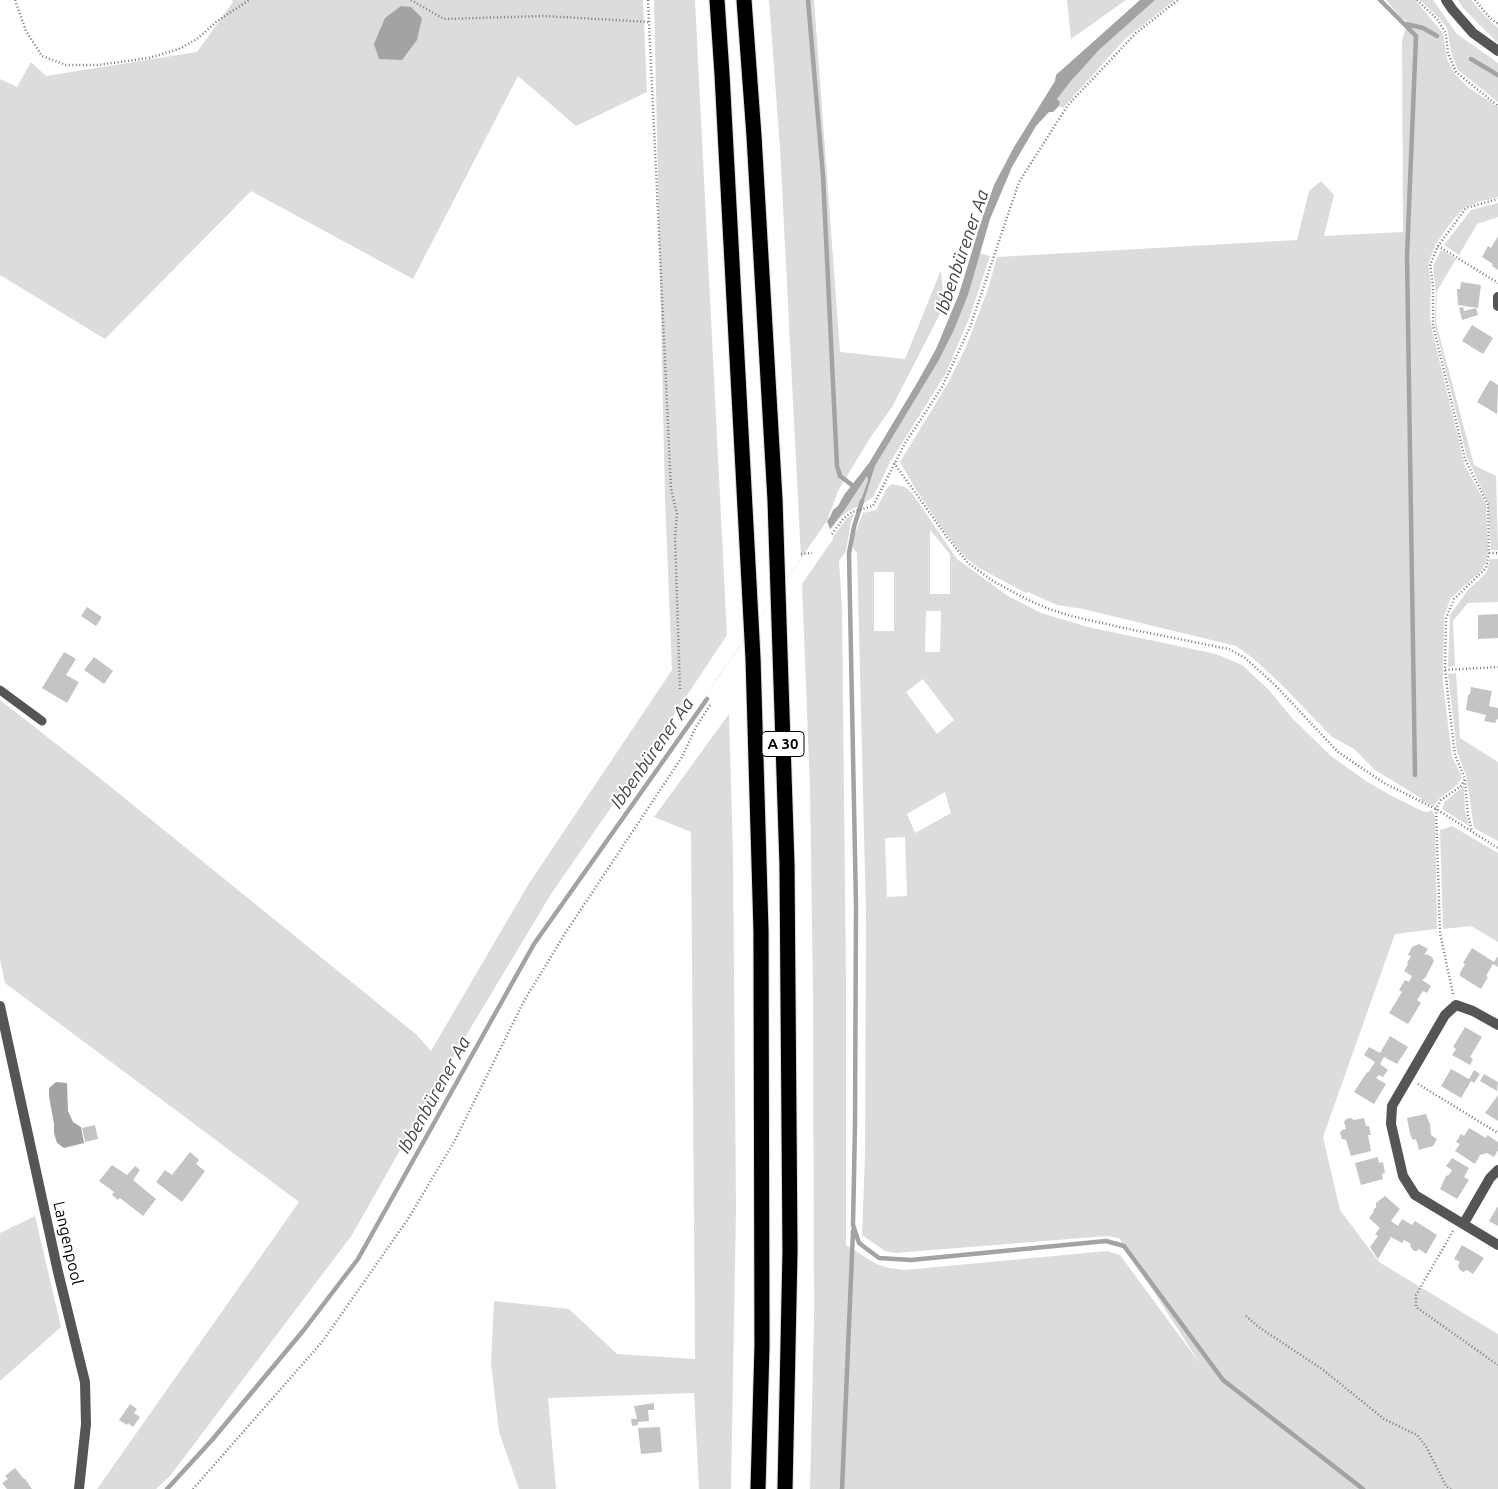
<!DOCTYPE html>
<meta charset="utf-8">
<style>
body{margin:0}
canvas{display:block;background:#fff}
</style>
<canvas width="1498" height="1489"></canvas>
<script>
const g = document.querySelector('canvas').getContext('2d');
g.lineJoin = 'round';
function paint(path, color) { g.fillStyle = color; g.fill(path, 'evenodd'); }
const toPath = rows => new Path2D(rows.map(r => 'M' + r).join(''));
function strokePath(path, color, width, dash) { g.strokeStyle = color; g.lineWidth = width; g.lineCap = dash ? 'butt' : 'round'; g.setLineDash(dash || []); g.stroke(path); }
function label(font, color, halo, rows, align = 'center') {
  g.font = font + ' Ubuntu,sans-serif'; g.lineWidth = 4; g.setLineDash([]); g.textBaseline = 'middle'; g.strokeStyle = halo; g.fillStyle = color; for (const [text, x, y, turn = 0] of rows) {
    g.save(); g.translate(x, y); g.rotate((+turn || 0) * Math.PI / 180); g.textAlign = isNaN(turn) ? turn : align; if (halo) g.strokeText(text, 0, 0); g.fillText(text, 0, 0); g.restore();
  }
}
paint(toPath([
 [232,0,643,0,647,92,576,126,518,76,413,279,251,191,105,339,0,275,0,79,17,87,31,62,46,76,197,52,233,2],
 [654,0,695,0,727,635,644,760,551,894,446,1069,352,1235,170,1476,156,1489,97,1489,299,1202,5,983,0,960,0,700,96,775,417,1035,431,1051,528,885,672,670,665,497],
 [769,0,814,0,840,352,905,359,941,270,944,306,892,407,870,438,838,491,827,521,801,558,780,148],
 [1067,0,1126,0,1071,39],
 [1155,0,1175,0,1125,39,1063,108,1059,106,1060,102,1057,99,1071,81,1099,50],
 [1386,0,1415,0,1443,33,1447,59,1455,74,1469,88,1498,107,1498,197,1478,202,1464,208,1452,221,1436,244,1428,264,1431,285,1430,316,1432,330,1465,466,1486,504,1488,550,1486,562,1482,570,1451,598,1444,616,1443,683,1446,708,1452,757,1462,777,1458,784,1440,798,1434,806,1420,800,1421,798,1375,770,1354,749,1332,737,1284,687,1254,659,1236,646,1083,609,1057,605,1028,592,1026,593,979,568,965,557,944,531,915,488,900,462,948,383,966,347,988,289,997,257,1297,240,1309,191,1321,181,1334,195,1324,236,1403,232,1402,40,1408,22,1401,18],
 [1420,0,1433,0,1457,34,1498,63,1498,102,1458,70,1451,52,1447,28,1440,19],
 [1458,0,1471,0,1489,20,1498,28,1498,43,1463,8],
 [1498,203,1498,217,1477,224,1459,255,1444,245,1471,210],
 [1441,250,1456,259,1437,291,1436,323,1474,465,1496,476,1498,550,1491,550,1488,503,1467,457,1435,326,1436,292,1433,266],
 [979,253,990,256,970,316,946,373,889,464,873,497,863,504,875,466,939,360,954,330,968,295],
 [867,476,868,480,859,506,850,510,841,517,823,538,846,508],
 [892,484,905,487,912,493,957,559,1008,596,1041,613,1088,627,1216,654,1242,665,1269,690,1292,718,1331,756,1366,781,1390,795,1422,811,1428,812,1431,810,1433,812,1435,817,1437,929,1395,934,1323,1137,1340,1210,1379,1262,1498,1334,1498,1489,810,1489,814,1319,813,994,810,789,802,584,833,539,833,537,847,518,855,513,851,521,846,551,839,561,842,608,846,978,846,1245,876,1264,889,1268,905,1270,1107,1251,1120,1255,1201,1365,1119,1238,1107,1236,895,1253,885,1251,862,1235,865,1156,866,913,857,553,853,548,853,538,863,513,876,510,887,488],
 [930,530,950,554,950,594,930,594],
 [874,572,894,572,894,631,874,631],
 [926,611,941,611,940,652,925,652],
 [923,679,954,720,937,734,906,692],
 [945,792,951,813,915,833,907,814],
 [905,837,907,896,887,897,885,838],
 [1490,559,1498,559,1498,602,1468,603,1453,621,1455,666,1448,667,1450,615,1468,590,1485,574,1488,568],
 [1456,673,1460,738,1498,762,1498,841,1474,828,1466,775,1457,752,1448,674],
 [729,714,733,853,736,1209,731,1489,699,1489,694,1393,548,1398,556,1489,519,1489,499,1432,491,1363,494,1301,569,1309,617,1354,695,1359,691,832,654,817],
 [1464,784,1465,811,1469,826,1442,809,1445,801,1462,788],
 [1452,826,1498,853,1498,942,1471,926,1443,929,1440,830],
 [35,1216,61,1327,0,1381,0,1233]
]), '#dcdcdc');
paint(toPath([
 [1140,0,1155,0,1099,50,1071,81,1057,99,1060,102,1059,106,1053,112,1049,112,1036,126,1012,167,990,219,968,295,954,330,939,360,875,466,863,504,859,506,868,480,867,476,846,508,705,696,830,517,833,510,838,506,844,495,869,463,917,383,936,349,959,294,980,225,994,185,1014,147,1055,81,1056,75],
 [401,6,411,7,422,18,417,40,402,60,379,59,374,44,385,18],
 [56,1082,67,1083,68,1111,73,1122,81,1127,84,1143,64,1148,57,1143,54,1133,54,1124,49,1096,49,1088]
]), '#a3a3a3');
paint(toPath([
 [827,521,831,532,710,705,705,696]
]), '#fff');
strokePath(toPath([
 [808,0,823,176,837,466,840,476,856,488],
 [1380,0,1416,36,1407,256,1415,775],
 [1406,24,1423,28,1437,36],
 [1471,59,1498,75],
 [862,501,854,527,849,553,856,905,855,1125,853,1225,859,1243,879,1258,911,1260,1106,1241,1124,1246,1223,1380,1363,1489],
 [167,1489,212,1440,303,1331,358,1259,534,944,707,699],
 [842,1489,853,1231]
]), '#a3a3a3', 4.5);
paint(toPath([
 [1498,236,1498,270,1492,266,1493,264,1482,257,1488,246,1491,248],
 [1461,282,1481,285,1478,308,1458,305,1457,289,1460,289],
 [1463,307,1464,311,1476,308,1478,315,1462,320,1459,308],
 [1472,325,1493,338,1483,354,1462,341],
 [1490,380,1498,385,1497,414,1477,402],
 [87,607,102,617,96,626,81,616],
 [1498,614,1498,638,1478,639,1478,615],
 [64,652,76,659,66,675,79,682,67,703,42,688],
 [94,657,113,671,104,684,84,670],
 [1471,687,1492,691,1489,706,1498,708,1498,718,1495,723,1484,721,1486,715,1466,710,1468,695,1470,694],
 [1419,944,1428,949,1424,955,1427,954,1432,957,1434,961,1425,978,1422,980,1431,986,1427,993,1423,991,1417,1000,1421,1003,1408,1024,1389,1013,1402,992,1399,990,1405,980,1409,982,1412,976,1404,971,1408,964,1407,963,1411,956,1408,955,1412,947],
 [1472,948,1494,962,1498,956,1498,967,1493,964,1486,976,1488,977,1481,989,1460,976,1460,973,1465,964,1463,963],
 [1465,1027,1482,1037,1470,1057,1473,1059,1470,1065,1452,1055,1456,1049,1453,1047],
 [1390,1036,1408,1047,1397,1064,1384,1057,1380,1064,1388,1070,1383,1077,1379,1075,1376,1078,1386,1084,1374,1104,1354,1092,1367,1072,1368,1073,1375,1062,1364,1055,1369,1047,1380,1053],
 [1451,1069,1469,1079,1474,1070,1480,1074,1474,1083,1471,1081,1461,1098,1441,1086],
 [1484,1074,1498,1082,1497,1091,1480,1081],
 [1498,1095,1498,1121,1485,1113],
 [1426,1114,1430,1124,1431,1135,1437,1139,1433,1146,1419,1150,1416,1139,1413,1140,1410,1134,1407,1118],
 [1351,1118,1354,1120,1364,1118,1366,1126,1369,1126,1371,1135,1368,1135,1371,1151,1351,1156,1346,1140,1342,1139,1340,1133,1342,1130,1346,1129,1344,1122,1346,1119],
 [95,1125,98,1139,85,1142,82,1128],
 [1469,1128,1486,1138,1487,1135,1498,1142,1498,1150,1494,1157,1487,1153,1480,1155,1475,1164,1455,1151,1460,1144,1456,1142,1461,1134,1464,1136],
 [190,1152,199,1160,196,1164,205,1171,182,1202,156,1182,165,1170,172,1175],
 [1378,1157,1379,1163,1383,1162,1385,1173,1382,1174,1383,1179,1361,1185,1355,1163],
 [1452,1158,1469,1168,1464,1177,1469,1180,1457,1199,1440,1189,1446,1176,1449,1175,1452,1170,1446,1166],
 [112,1165,127,1175,135,1166,140,1170,133,1180,156,1199,143,1216,120,1198,118,1200,112,1195,114,1192,99,1181],
 [1385,1196,1400,1209,1391,1221,1398,1226,1402,1219,1412,1225,1415,1221,1437,1235,1426,1254,1419,1249,1417,1251,1414,1251,1410,1246,1411,1244,1404,1240,1402,1243,1391,1237,1378,1259,1370,1247,1378,1236,1375,1234,1380,1228,1369,1218,1374,1211,1373,1210,1376,1207,1376,1203],
 [1498,1206,1498,1226,1489,1221],
 [1462,1245,1484,1258,1473,1274,1467,1270,1463,1272,1459,1269,1458,1265,1460,1262,1454,1259],
 [654,1403,654,1410,648,1410,649,1421,638,1422,638,1425,632,1426,631,1419,637,1419,634,1406],
 [130,1404,137,1409,134,1413,140,1417,133,1427,128,1423,127,1425,119,1420],
 [660,1427,662,1452,641,1454,638,1428],
 [15,1468,24,1479,25,1479,32,1489,7,1489,2,1483,8,1479,5,1476]
]), '#c4c4c4');
const highway = toPath([
 [717,0,722,74,753,658,761,931,762,1346,758,1489],
 [744,0,754,136,775,500,787,865,790,1251,785,1489]
]);
strokePath(highway, '#dbdbdb', 17);
strokePath(toPath([
 [15,0,26,31,42,56,66,65,98,65,149,58,179,49,197,39,216,22,249,0],
 [411,0,444,19,544,16,649,22],
 [648,0,671,489,677,514,675,537,680,689],
 [1417,0,1438,20,1446,34,1448,53,1456,72,1498,106],
 [1475,0,1490,18,1498,24],
 [1438,246,1498,283],
 [894,463,947,537,968,563,993,581,1026,599,1049,609,1071,616,1124,628,1229,649,1245,658,1275,685,1338,752,1384,783,1436,809,1498,848],
 [832,534,843,519,852,512,873,506,904,445,942,387,970,327,1019,182,1068,105,1136,33,1178,0],
 [1489,553,1498,553],
 [801,554,812,553],
 [1445,670,1498,667],
 [1465,780,1468,815,1472,831],
 [1453,994,1440,933,1436,809,1441,800,1461,786,1465,779,1455,755,1445,670,1446,618,1454,599,1486,568,1489,553,1488,505,1465,459,1456,421,1433,325,1433,285,1430,265,1438,246,1466,208,1498,199],
 [1418,1084,1498,1133],
 [1453,1231,1416,1295,1416,1307,1498,1365],
 [1246,1316,1260,1328,1322,1369,1384,1419,1417,1435,1427,1448,1446,1486,1451,1489],
 [193,1489,322,1342,408,1219,454,1142,524,1001,566,932,682,757,696,727,710,705]
]), '#777', 2.5, [1, 2.5]);
strokePath(toPath([
 [0,690,42,721]
]), '#555', 9);
strokePath(toPath([
 [1446,0,1452,9,1473,33,1498,51],
 [1498,297,1498,306],
 [0,1006,58,1272,85,1382,86,1424,79,1489],
 [1498,1025,1473,1011,1456,1005,1445,1015,1392,1106,1391,1124,1403,1176,1415,1195,1498,1245],
 [1464,1223,1490,1178,1498,1170]
]), '#555', 10);
strokePath(highway, '#000', 15);
for (const [x, y, w] of [
 [783,744,42]
]) { const box = new Path2D(); box.roundRect(x - w / 2, y - 12.5, w, 25, 4); g.fillStyle = '#fff'; g.fill(box); strokePath(box, '#000', 1); }
label('bold 15px', '#000', null, [
 ["A 30",783,744]
]);
label('16px', '#000', '#fff', [
 ["Langenpool",68,1243,77]
]);
label('italic 18px', '#444', '#fff', [
 ["Ibbenbürener Aa",962,252,-71],
 ["Ibbenbürener Aa",652,753,-55],
 ["Ibbenbürener Aa",434,1095,-61]
]);
</script>
